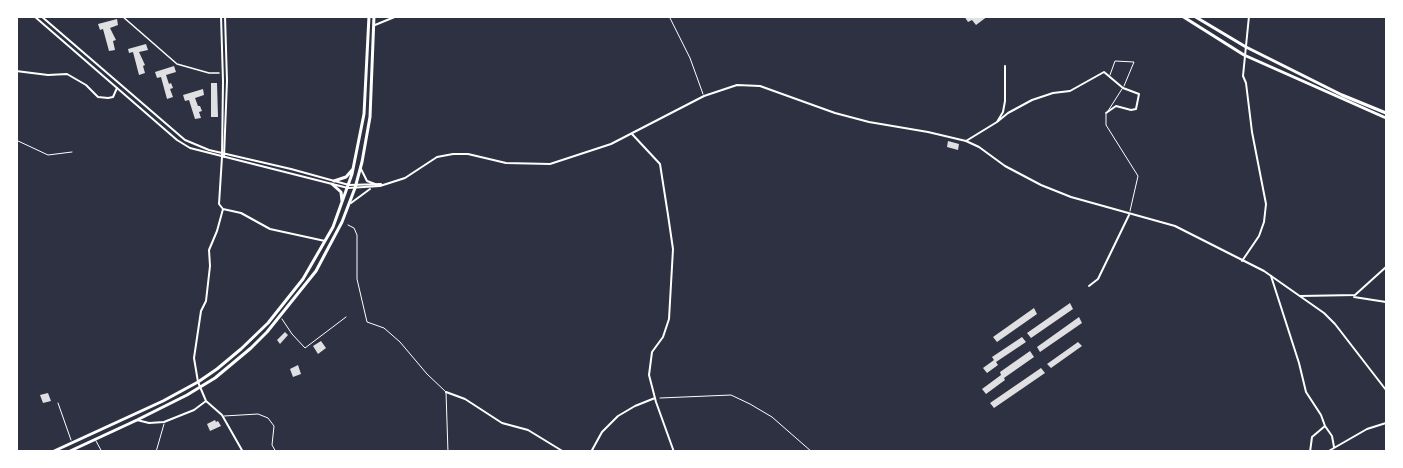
<!DOCTYPE html>
<style>
body{margin:0}
#map{position:relative;width:1403px;height:468px;overflow:hidden;background:#2d3142;font-family:"Open Sans",sans-serif}
canvas{display:block}
.frame{position:absolute;inset:0;border:18px solid #fff;pointer-events:none}
</style>
<div id="map">
<canvas width="1403" height="468"></canvas>
<div class="frame"></div>
</div>
<script>
const g = document.querySelector('canvas').getContext('2d');
g.lineJoin = 'round';
function paint(path, color) { g.fillStyle = color; g.fill(path, 'evenodd'); }
const toPath = rows => new Path2D(rows.map(r => 'M' + r).join(''));
function strokePath(path, color, width, dash) { g.strokeStyle = color; g.lineWidth = width; g.lineCap = dash ? 'butt' : 'round'; g.setLineDash(dash || []); g.stroke(path); }
paint(toPath([
 [964,16,974,18,988,16,976,25,972,20,968,22],
 [117,19,118,25,110,28,116,40,113,41,115,50,109,51,103,29,100,30,98,24],
 [146,44,148,50,139,52,145,65,143,66,145,73,139,75,133,52,129,53,128,49],
 [174,66,176,72,166,75,169,84,171,83,173,88,170,89,173,97,167,99,161,77,157,78,155,72],
 [211,83,217,83,218,117,211,117],
 [203,89,204,95,195,98,198,106,200,106,202,111,199,112,201,118,195,119,189,100,185,101,183,95],
 [948,141,959,144,958,150,947,147],
 [1070,303,1073,309,1031,338,1027,333],
 [1034,308,1037,314,997,342,993,337],
 [1079,317,1082,323,1040,352,1037,347],
 [285,332,288,335,280,344,277,340],
 [1022,337,1026,342,996,362,998,365,987,373,983,368,994,360,992,357],
 [321,341,326,348,318,354,313,346],
 [1078,342,1082,346,1051,368,1047,364],
 [1030,351,1034,357,1004,378,1005,380,986,394,982,389,1001,375,1000,372],
 [298,365,301,374,293,377,290,369],
 [1041,368,1045,373,994,408,990,403],
 [48,393,51,401,43,403,40,395],
 [215,420,216,422,218,421,221,426,210,431,207,424]
]), '#e0e0e3');
strokePath(toPath([
 [16,140,48,155,72,152],
 [660,398,731,395,750,404,772,417,812,452]
]), '#fff', 1);
strokePath(toPath([
 [669,16,690,58,703,94],
 [1110,75,1115,61,1134,62,1124,86],
 [1108,111,1122,89],
 [1106,114,1106,125,1138,176,1130,211],
 [348,225,354,228,357,235,357,279,367,322,384,328,400,342,427,374,446,392,448,452],
 [282,319,292,334,305,348,346,317],
 [58,403,71,440],
 [224,416,258,414,268,418,274,426,272,445,276,452],
 [96,441,102,452],
 [156,452,164,424]
]), '#fff', 1);
strokePath(toPath([
 [122,16,177,64,209,73,219,73]
]), '#fff', 1.5);
strokePath(toPath([
 [375,25,397,16],
 [16,71,48,75,67,74,86,85,98,97,108,98,113,97,117,88],
 [997,122,1008,113,1032,100,1053,93,1070,91,1104,72,1123,88,1139,94,1136,109,1131,110,1116,106,1106,113],
 [632,134,660,164,668,215,673,249,669,319,663,337,652,352,649,375,656,402,674,452],
 [966,141,997,122,1003,112,1005,101,1005,66],
 [222,157,219,204,223,209,241,213,270,229,325,241],
 [223,209,217,231,209,250,210,266,206,301,201,311,194,358,198,382,206,401,222,415,243,452],
 [1271,276,1299,363,1306,392,1321,415,1325,426,1332,436,1334,447],
 [1089,286,1098,279,1129,215],
 [1300,296,1355,295,1386,267],
 [1354,297,1386,302],
 [446,392,465,399,502,423,528,430,564,452],
 [137,420,149,423,164,422,194,410,206,401],
 [591,452,602,432,618,416,635,406,655,398],
 [1310,452,1312,437,1325,426],
 [1327,452,1367,429,1386,423]
]), '#fff', 2);
strokePath(toPath([
 [34,16,177,140,190,148,348,188,380,186,405,178,437,157,453,154,468,154,506,163,550,164,611,144,704,96,737,85,760,86,835,113,869,122,928,132,966,141,979,147,1005,166,1041,185,1071,197,1175,226,1264,271,1324,313,1335,324,1386,390],
 [41,16,185,140,209,150,291,169,349,185,381,184],
 [221,16,223,81,222,157],
 [224,157,227,81,225,16],
 [361,169,367,181,375,184],
 [351,203,370,189],
 [1242,261,1259,236,1264,222,1266,204,1252,132,1246,83,1243,76,1249,16]
]), '#fff', 2);
strokePath(toPath([
 [1182,16,1244,55,1386,118],
 [1194,16,1246,47,1342,95,1386,113]
]), '#fff', 3);
strokePath(toPath([
 [334,181,346,177,353,169],
 [332,184,341,192,342,201],
 [52,452,163,401,198,382,217,369,241,349,268,323,303,279,333,227,352,174,364,114,369,16],
 [68,452,137,420,187,395,215,378,251,348,267,332,316,271,342,222,355,188,362,162,370,117,374,16]
]), '#fff', 3);
</script>
